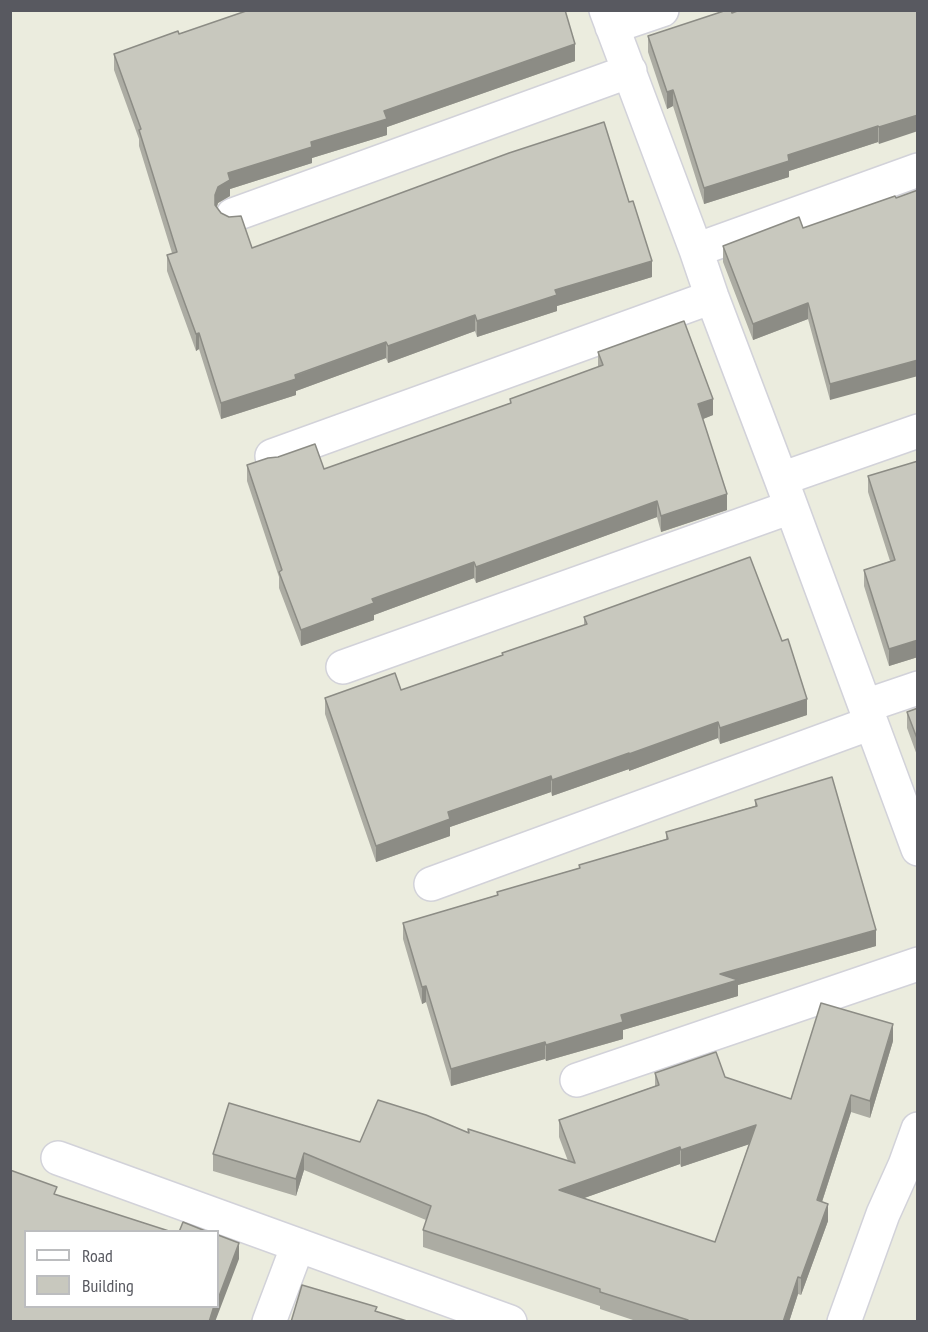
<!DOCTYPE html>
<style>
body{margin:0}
#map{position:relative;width:928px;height:1332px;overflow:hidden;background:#ebecde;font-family:"PT Sans Narrow",sans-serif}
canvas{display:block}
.frame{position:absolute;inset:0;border:12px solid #585960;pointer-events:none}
.legend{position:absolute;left:24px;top:1230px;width:195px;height:78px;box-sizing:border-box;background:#fff;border:2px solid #bcbdbf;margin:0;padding:8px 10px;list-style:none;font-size:18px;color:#585960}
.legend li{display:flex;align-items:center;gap:12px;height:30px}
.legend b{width:30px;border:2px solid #bcbdbf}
</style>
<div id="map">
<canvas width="928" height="1332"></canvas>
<div class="frame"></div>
<ul class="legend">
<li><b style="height:8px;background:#fff"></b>Road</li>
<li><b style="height:16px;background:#c8c8be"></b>Building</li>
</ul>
</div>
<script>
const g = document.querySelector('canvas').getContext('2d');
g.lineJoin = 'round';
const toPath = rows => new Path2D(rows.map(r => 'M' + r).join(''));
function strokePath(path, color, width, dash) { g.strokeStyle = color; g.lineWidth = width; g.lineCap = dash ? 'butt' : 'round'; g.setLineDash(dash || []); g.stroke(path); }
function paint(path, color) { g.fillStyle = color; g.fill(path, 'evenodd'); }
const minor = toPath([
 [606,10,696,250,712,297,781,479,918,849],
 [612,27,662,10],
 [233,215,630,71],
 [696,250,918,170],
 [272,456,712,297],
 [781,479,918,431],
 [343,667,791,507],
 [865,706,918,688],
 [431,884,871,723],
 [577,1080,918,964],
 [58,1158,510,1322],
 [269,1322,298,1245],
 [844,1322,883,1214,905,1165,918,1129]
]);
strokePath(minor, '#d2d2d9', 36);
strokePath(minor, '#fff', 33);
paint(toPath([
 [918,10,879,144,878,142,789,171,789,177,704,204,673,106,667,109,648,52,648,36,732,13],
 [179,34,575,61,387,127,387,135,312,158,312,163,230,189,230,196,218,203,217,207,221,213,252,248,652,277,557,306,557,311,477,337,475,331,388,363,386,358,296,391,296,395,221,419,199,349,196,351,167,271,167,255,172,253,139,146,139,139,114,70,114,54],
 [895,196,830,400,808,319,753,340,723,262,723,246,803,228],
 [598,352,713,415,703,419,727,510,661,532,657,517,476,583,474,578,374,615,374,620,301,646,279,588,279,577,247,481,247,465,324,469,510,403,510,399,598,367],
 [918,461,918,657,889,666,864,586,864,570,890,561,868,492,868,476],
 [584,617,807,715,720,744,718,738,629,771,629,769,552,796,551,792,450,827,450,836,376,862,325,714,325,698,401,690,502,656,502,653,584,625],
 [918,708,918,758,907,728,907,712],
 [755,800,876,946,738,985,738,996,623,1030,623,1039,546,1061,545,1059,451,1086,426,1002,422,1004,403,939,403,923,497,895,497,892,579,868,579,865,666,839,666,832,755,806],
 [893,1041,870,1118,851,1112,822,1202,828,1221,801,1295,798,1294,789,1322,639,1322,600,1309,600,1306,423,1247,423,1230,426,1220,304,1170,296,1196,213,1171,213,1154,468,1133,468,1129,568,1161,559,1137,559,1120,655,1086,655,1073,725,1077,791,1099],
 [749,1144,715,1242,584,1198,680,1164,681,1167]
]), '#acaca3');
paint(toPath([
 [575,44,575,61,387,127,387,135,312,158,312,163,230,189,230,196,218,203,215,211,215,195,218,187,228,173,311,142,384,111],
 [673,90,673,106,667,109,667,92],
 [918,115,918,131,879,144,879,127],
 [878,126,878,142,789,171,789,177,704,204,704,188,788,155],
 [652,261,652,277,557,306,557,311,477,337,477,321,555,290],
 [808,303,808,319,753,340,753,324],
 [475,315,475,331,388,363,388,346],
 [199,333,199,349,196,351,196,334],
 [386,342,386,358,296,391,296,395,221,419,221,403],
 [918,360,918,376,830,400,830,384],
 [713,399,713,415,698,421,698,404],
 [727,494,727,510,661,532,661,516],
 [657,501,657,517,476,583,476,567],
 [474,562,474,578,374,615,374,620,301,646,301,630,372,599],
 [918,640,918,657,889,666,889,649],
 [807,699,807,715,720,744,720,728],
 [718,722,718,738,629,771,629,754],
 [629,753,629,769,552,796,552,780],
 [551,776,551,792,450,827,450,836,376,862,376,846,448,812],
 [876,930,876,946,738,985,738,996,623,1030,623,1039,546,1061,546,1045,720,974],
 [426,986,426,1002,422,1004,422,987],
 [893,1024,893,1041,870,1118,870,1101],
 [545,1042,545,1059,451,1086,451,1069],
 [851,1095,851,1112,817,1217,817,1200],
 [756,1125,756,1142,681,1167,681,1150],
 [680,1147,680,1164,559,1207,559,1190],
 [304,1153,304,1170,296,1196,296,1179],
 [828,1204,828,1221,801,1295,801,1278],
 [239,1243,239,1259,215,1322,209,1322,214,1306,218,1306,218,1299],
 [798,1277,798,1294,789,1322,783,1322]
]), '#8c8c85');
const building = toPath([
 [249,10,565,10,575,44,384,111,387,119,311,142,312,147,228,173,230,180,218,187,215,195,215,205,221,213,229,217,241,216,252,248,509,153,604,122,629,202,633,201,652,261,555,290,557,295,477,321,475,315,388,346,386,342,295,375,296,379,221,403,199,333,196,334,167,255,177,252,139,130,141,129,114,54,178,31,179,34,249,10],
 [727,10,731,10,732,13,740,10,918,10,918,115,879,127,878,126,788,155,789,161,704,188,673,90,667,92,648,36,727,10],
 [918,190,918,360,830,384,808,303,753,324,723,246,799,217,803,228,895,196,896,198,918,190],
 [684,321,713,399,698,404,727,494,661,516,657,501,476,567,474,562,372,599,374,603,301,630,279,572,282,570,247,465,268,458,278,457,315,444,324,469,511,403,510,399,603,365,598,352,684,321],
 [918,461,918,640,889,649,864,570,895,560,868,476,918,461],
 [750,557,782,641,788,639,807,699,720,728,718,722,629,754,629,753,552,780,551,776,448,812,450,819,376,846,325,698,395,673,401,690,503,655,502,653,587,624,584,617,750,557],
 [918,708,918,741,907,712,918,708],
 [832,777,876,930,720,974,738,980,621,1015,623,1022,546,1045,545,1042,451,1069,426,986,422,987,403,923,498,895,497,892,580,868,579,865,668,839,666,832,757,806,755,800,832,777],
 [821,1003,893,1024,870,1101,851,1095,817,1200,828,1204,801,1278,798,1277,783,1322,688,1322,688,1320,600,1292,600,1289,423,1230,431,1206,304,1153,296,1179,213,1154,229,1103,360,1142,378,1100,426,1115,469,1133,468,1129,575,1163,559,1120,659,1085,655,1073,716,1052,725,1077,791,1099,821,1003],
 [756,1125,715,1242,559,1190,680,1147,681,1150,756,1125],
 [10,1170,57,1187,54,1194,172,1232,26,1232,26,1306,214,1306,209,1322,10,1322,10,1170],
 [183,1222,208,1232,179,1232,183,1222],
 [218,1235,239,1243,218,1299,218,1235],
 [302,1285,377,1307,375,1311,410,1322,291,1322,302,1285]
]);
paint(building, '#c8c8be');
strokePath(building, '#8c8c85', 1.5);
</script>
